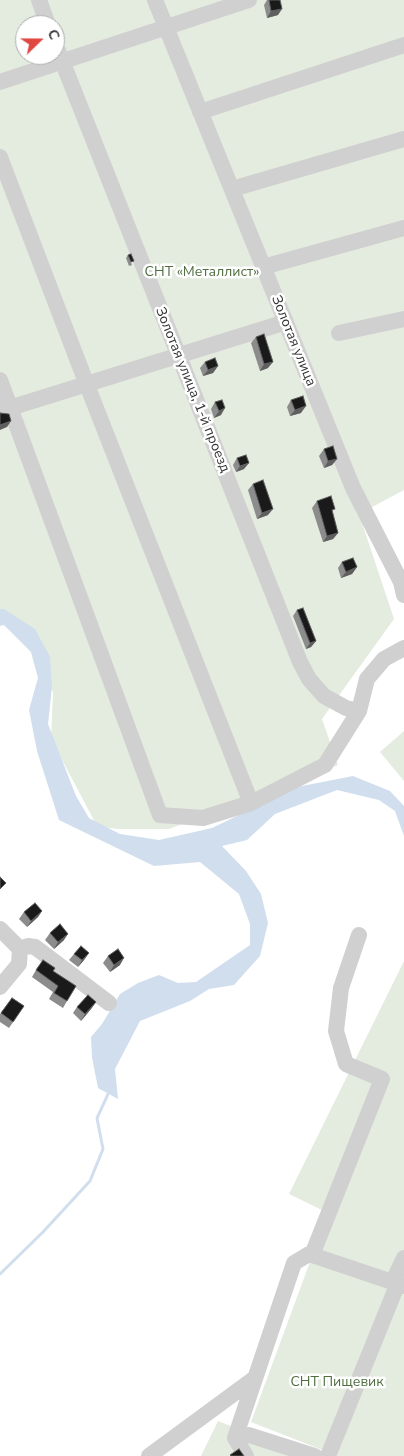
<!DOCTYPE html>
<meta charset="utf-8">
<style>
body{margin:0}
#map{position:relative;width:404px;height:1456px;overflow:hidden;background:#fff;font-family:"Nunito Sans",sans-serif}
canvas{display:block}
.north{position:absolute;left:15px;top:15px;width:50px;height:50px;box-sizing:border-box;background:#fff;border:1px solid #adadad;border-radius:50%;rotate:68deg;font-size:14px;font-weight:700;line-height:20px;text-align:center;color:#333}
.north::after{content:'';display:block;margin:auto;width:18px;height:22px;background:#df4740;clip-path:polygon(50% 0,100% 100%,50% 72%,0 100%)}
</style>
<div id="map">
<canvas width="404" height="1456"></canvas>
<div class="north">С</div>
</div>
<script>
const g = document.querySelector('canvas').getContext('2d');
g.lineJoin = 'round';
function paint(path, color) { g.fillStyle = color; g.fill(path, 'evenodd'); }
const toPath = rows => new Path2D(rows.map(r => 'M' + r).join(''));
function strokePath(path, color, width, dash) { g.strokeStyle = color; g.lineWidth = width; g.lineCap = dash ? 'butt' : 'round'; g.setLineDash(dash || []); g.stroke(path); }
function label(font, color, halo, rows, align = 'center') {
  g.font = font + ' "Nunito Sans",sans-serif'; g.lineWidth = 5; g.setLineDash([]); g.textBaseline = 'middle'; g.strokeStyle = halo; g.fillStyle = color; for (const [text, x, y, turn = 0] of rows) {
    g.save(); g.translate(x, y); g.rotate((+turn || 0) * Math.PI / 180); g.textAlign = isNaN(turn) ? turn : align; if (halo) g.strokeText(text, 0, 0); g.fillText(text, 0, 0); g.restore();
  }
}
paint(toPath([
 [0,0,404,0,404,490,359,514,394,619,322,719,338,765,169,829,117,829,97,826,51,739,53,693,40,644,0,616],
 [25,25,55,25,55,55,25,55],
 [404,731,404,781,380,752],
 [404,961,404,1456,338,1456,251,1422,328,1213,289,1194],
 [218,1421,307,1456,201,1456]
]), '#e4ebdf');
paint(toPath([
 [0,609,4,609,35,629,50,657,52,687,48,724,76,796,89,818,120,834,159,840,212,828,297,787,353,776,390,791,404,806,404,836,395,811,379,800,337,790,275,814,247,840,222,846,246,871,261,894,268,923,260,956,234,985,209,989,190,1001,140,1021,115,1069,118,1099,98,1088,92,1057,91,1037,102,1024,120,994,138,983,159,975,178,983,196,982,250,945,250,924,239,894,200,862,154,866,59,820,37,751,29,710,38,678,31,652,4,625,0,626]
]), '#d0deed');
strokePath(toPath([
 [0,1274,43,1232,90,1181,103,1149,97,1118,108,1094]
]), '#d0deed', 3);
strokePath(toPath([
 [39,0,48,25],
 [155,0,353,488,401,582,404,595],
 [55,43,300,662,309,679,324,696,346,708,359,711],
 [0,82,249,0],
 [200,112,404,45],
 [0,157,87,385,251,803],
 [232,189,404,139],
 [263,267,404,228],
 [339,333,404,319],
 [0,380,160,815,203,818,251,803,325,765,359,711,367,679,384,659,404,648],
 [0,411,286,322],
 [0,929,20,949,28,946,35,947,109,1003],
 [0,987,19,964,20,949],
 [312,1255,382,1079,346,1064,336,1031,341,988,359,935],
 [393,1281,404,1258],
 [235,1438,294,1263,309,1254,404,1286],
 [235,1438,249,1435,315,1456],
 [235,1438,246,1456],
 [149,1456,255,1378],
 [328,1456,398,1283]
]), '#d0d0d0', 16);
paint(toPath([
 [267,0,280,0,278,15,267,18,264,5],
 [128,255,132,265,129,266,126,258],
 [256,337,268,368,260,371,251,343],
 [205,362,218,366,213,373,203,376,200,368],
 [291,400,301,413,290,416,287,407],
 [215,402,221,415,214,418,211,409],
 [324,449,337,459,332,465,324,468,319,456],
 [237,458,244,469,236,472,233,465],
 [253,484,268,515,257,519,248,490],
 [317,501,332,513,338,533,333,539,323,542,312,508],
 [342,562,357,567,352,574,341,578,338,568],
 [297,610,316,641,311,647,306,649,293,616],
 [42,911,38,917,27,927,19,919,24,912],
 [50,933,64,940,54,949,45,940],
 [89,953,84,960,78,967,69,960,74,954],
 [108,956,120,965,110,972,103,963],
 [36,970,53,971,67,1001,63,1008,49,999,53,992,32,977],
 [12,998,24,1006,9,1028,0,1022,0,1014],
 [96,1002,91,1009,81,1021,73,1013,77,1007]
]), '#8c8c8c');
paint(toPath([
 [282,9,278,15,267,18,271,11],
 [273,362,268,368,260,371,264,364],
 [218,366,213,373,203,376,208,370],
 [306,406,301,413,290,416,295,410],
 [225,408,221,415,214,418,219,411],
 [11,421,7,427,0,430,0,425],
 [337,459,332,465,324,468,328,461],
 [249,463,244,469,236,472,240,466],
 [273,509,268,515,257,519,262,513],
 [338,533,333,539,323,542,327,536],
 [357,567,352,574,341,578,346,572],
 [316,641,311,647,306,649,310,643],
 [42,911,38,917,27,927,31,921],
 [68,934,64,940,54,949,58,942],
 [89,953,84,960,78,967,82,960],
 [124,958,120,965,110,972,114,965],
 [96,1002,91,1009,81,1021,85,1014]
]), '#5f5f5f');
const building = toPath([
 [269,0,280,0,282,9,271,11,269,0],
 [131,254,134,261,131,262,128,255,131,254],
 [264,334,273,362,264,364,256,337,264,334],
 [215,358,218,366,208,370,205,362,215,358],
 [303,396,306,406,295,410,291,400,303,396],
 [222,400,225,408,219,411,215,402,222,400],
 [0,413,9,414,11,421,0,425,0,413],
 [333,446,337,459,328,461,324,449,333,446],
 [246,455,249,463,240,466,237,458,246,455],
 [263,480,273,509,262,513,253,484,263,480],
 [331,496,335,509,332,510,338,533,327,536,317,501,331,496],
 [353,558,357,567,346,572,342,562,353,558],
 [303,608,316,641,310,643,297,610,303,608],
 [0,877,6,883,0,889,0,877],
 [35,903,42,911,31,921,24,912,35,903],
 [60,924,68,934,58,942,50,933,60,924],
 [81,946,89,953,82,960,74,954,81,946],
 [118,949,124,958,114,965,108,956,118,949],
 [43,960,55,968,53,971,76,986,67,1001,54,993,58,986,36,970,43,960],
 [88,995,96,1002,85,1014,77,1007,88,995],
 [12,998,24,1006,13,1022,1,1013,12,998],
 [239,1449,244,1456,231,1456,230,1455,239,1449]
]);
paint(building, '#1a1a1a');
strokePath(building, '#5f5f5f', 1);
label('14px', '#516e41', '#fff', [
 ["СНТ «Металлист»",202,273],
 ["СНТ Пищевик",337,1383]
]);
label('14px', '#333', '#fff', [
 ["Золотая улица",293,341,68],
 ["Золотая улица, 1-й проезд",192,390,68]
]);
</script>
